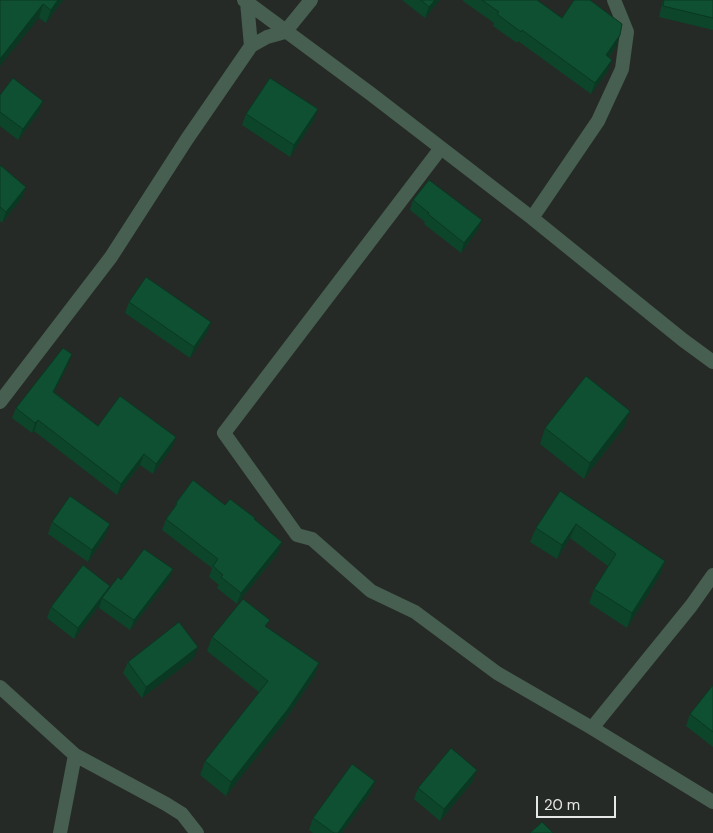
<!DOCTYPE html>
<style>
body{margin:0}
#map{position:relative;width:713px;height:833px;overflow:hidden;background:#262a27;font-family:"DM Sans",sans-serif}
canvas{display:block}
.scale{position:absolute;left:536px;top:796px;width:80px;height:22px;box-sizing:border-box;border:2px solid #e5e7e6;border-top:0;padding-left:6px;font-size:15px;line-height:18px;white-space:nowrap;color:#e5e7e6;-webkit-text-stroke:4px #262a27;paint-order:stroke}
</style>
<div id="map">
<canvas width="713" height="833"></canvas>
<div class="scale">20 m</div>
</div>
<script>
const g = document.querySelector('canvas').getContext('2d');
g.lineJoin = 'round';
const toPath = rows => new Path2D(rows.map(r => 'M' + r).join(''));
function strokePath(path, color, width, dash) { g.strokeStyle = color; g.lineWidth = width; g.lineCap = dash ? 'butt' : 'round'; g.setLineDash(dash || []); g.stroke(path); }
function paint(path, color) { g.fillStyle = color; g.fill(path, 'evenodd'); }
strokePath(toPath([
 [244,0,371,94,532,218,683,340,713,362],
 [247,2,251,46],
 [441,148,224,433,297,535,312,539,371,591,415,612,497,673,592,728,713,802],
 [532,218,598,121,622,69,627,32,614,0],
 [0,402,111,257,187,139,251,46,267,37,285,32,311,0],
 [0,687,75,755,166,804,182,814,197,833],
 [592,728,691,606,713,575],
 [60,833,75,755]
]), '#475f50', 14);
paint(toPath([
 [0,0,63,0,46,23,39,18],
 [402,0,440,0,425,18],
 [463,0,537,0,562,18,616,47,609,57,608,71,591,94,518,41,517,43,493,26,494,23,463,1],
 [663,0,713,0,713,30,659,17],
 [0,95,39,112,18,140,0,126],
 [318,109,314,120,290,157,242,125,246,114],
 [0,165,26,187,22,198,2,223,0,221],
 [413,200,478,230,461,253,424,224,425,222,410,210],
 [129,302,211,322,207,333,190,358,125,313],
 [68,365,54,392,98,426,172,448,153,474,140,465,117,495,34,431,32,433,12,418,16,408],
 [630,411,624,427,584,479,540,444,545,428],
 [560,491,665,561,660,575,627,628,589,603,594,589,608,566,570,538,557,559,530,542,536,528],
 [176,503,225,505,255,518,254,520,278,553,237,604,217,588,219,585,209,577,212,568,162,530,166,519,174,509],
 [52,522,106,535,88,562,48,534],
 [173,569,169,579,130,630,99,608,100,605,74,639,47,618,51,607,108,590],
 [267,628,319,663,314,677,283,723,226,796,200,775,205,761,259,692,207,651,212,637],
 [194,658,142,698,123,673,128,662],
 [713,685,713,747,686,726,690,714],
 [375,781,371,792,342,833,313,833,309,830,313,818],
 [473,781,440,821,414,799,418,788]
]), '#0c452a');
paint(toPath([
 [58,0,63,0,46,23,51,10],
 [435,0,440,0,425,18,429,7],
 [43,4,39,18,0,66,0,59],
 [620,35,616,47,602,66,606,55],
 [612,60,608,71,591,94,595,83],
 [43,101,39,112,18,140,23,129],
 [318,109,314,120,290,157,294,145],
 [26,187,22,198,2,223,6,212],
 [482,220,478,230,461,253,464,243],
 [211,322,207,333,190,358,194,347],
 [72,354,68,365,49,402,53,392],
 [630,411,624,427,584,479,590,463],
 [38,420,34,431,32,433,35,423],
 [176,437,172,448,153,474,156,464],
 [144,454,140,465,117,495,121,484],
 [110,524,106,535,88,562,92,550],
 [576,524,570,538,557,559,562,545],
 [282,542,278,553,237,604,241,593],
 [665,561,660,575,627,628,632,613],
 [173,569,169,579,130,630,134,620],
 [110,586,106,597,102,598,100,605,74,639,78,628],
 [198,647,194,658,142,698,146,687],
 [319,663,314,677,283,723,226,796,231,782],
 [477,770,473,781,440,821,444,809],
 [375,781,371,792,342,833,338,833]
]), '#0a3822');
const building = toPath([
 [0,0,58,0,51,10,43,4,0,59,0,0],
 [421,0,435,0,429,7,421,0],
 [482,0,537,0,562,18,574,0,590,0,622,24,620,35,606,55,612,60,595,83,522,30,521,32,497,14,499,12,482,0],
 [664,0,713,0,713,18,663,6,664,0],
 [13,78,43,101,23,129,0,112,0,95,13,78],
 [270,78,318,109,294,145,246,114,270,78],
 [0,165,26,187,6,212,0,207,0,165],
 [429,180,482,220,464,243,428,214,429,213,413,200,429,180],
 [146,277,211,322,194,347,129,302,146,277],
 [63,348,72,354,53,392,98,426,120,396,176,437,156,464,144,454,121,484,38,420,35,423,16,408,63,348],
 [586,376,630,411,590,463,545,428,586,376],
 [193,480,225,505,230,499,255,518,254,519,282,542,241,593,221,577,223,575,213,566,218,559,166,519,177,504,176,503,193,480],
 [560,491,665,561,632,613,594,589,616,554,576,524,562,545,536,528,560,491],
 [70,496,110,524,92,550,52,522,70,496],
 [144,549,173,569,134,620,102,598,118,577,121,580,144,549],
 [83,565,110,586,78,628,51,607,83,565],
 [243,599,270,620,265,626,319,663,288,709,231,782,205,761,268,681,212,637,243,599],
 [179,622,198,647,146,687,128,662,179,622],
 [713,685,713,732,690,714,713,685],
 [451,748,477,770,444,809,418,788,451,748],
 [352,764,375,781,338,833,334,833,313,818,352,764],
 [542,822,553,833,530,833,542,822]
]);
paint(building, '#0e5031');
strokePath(building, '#0a3822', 1);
</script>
